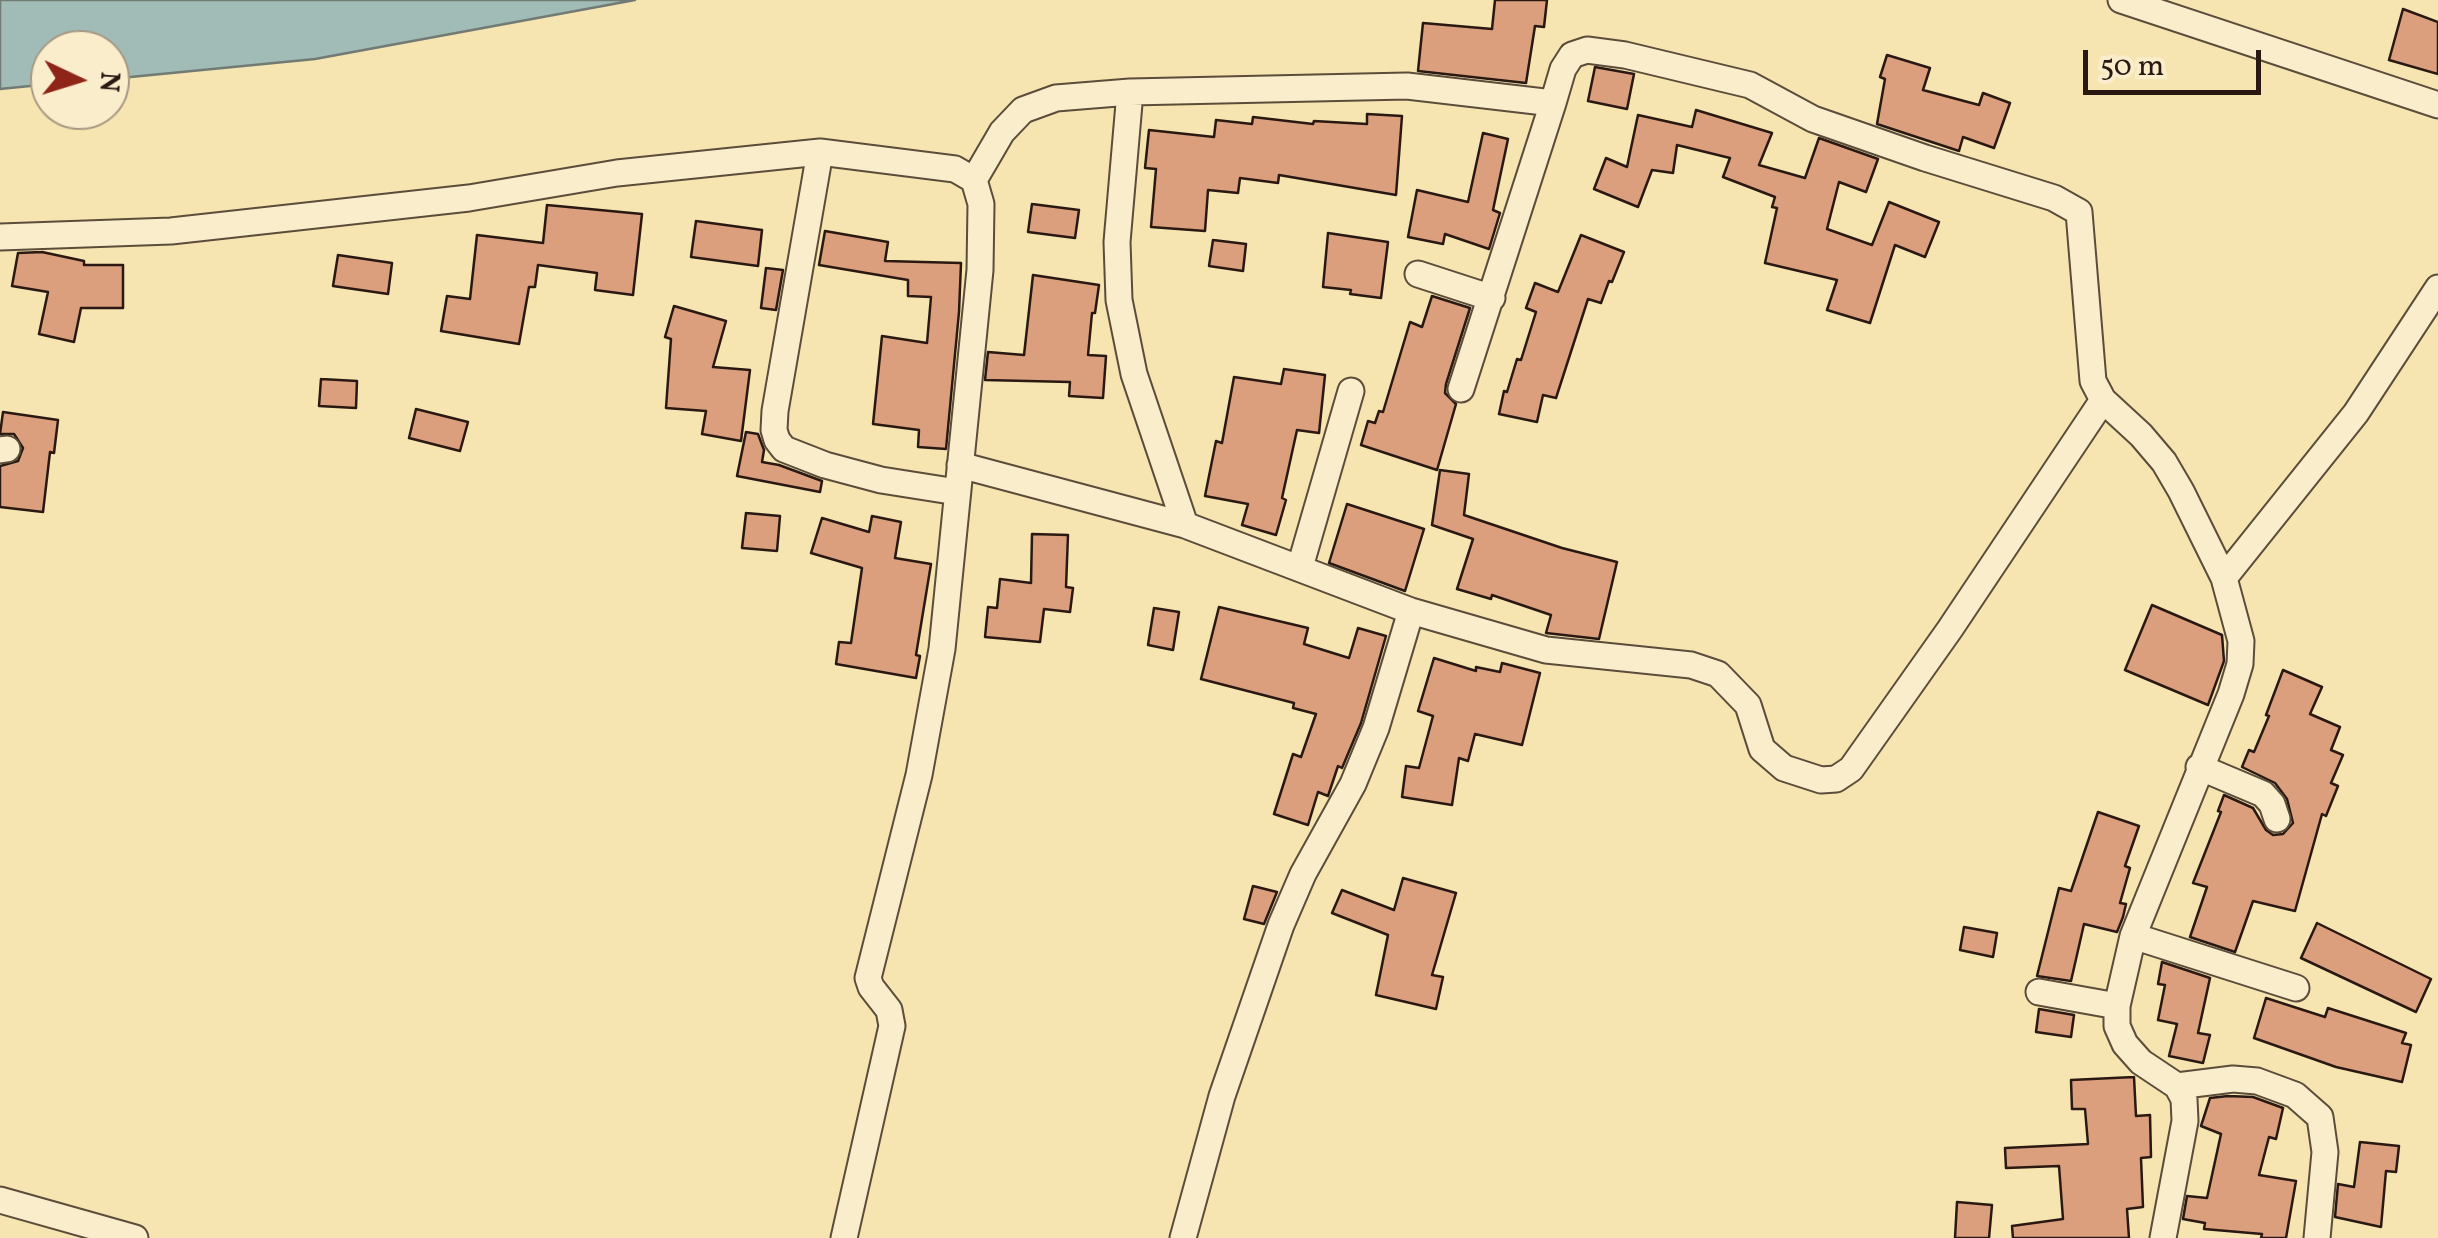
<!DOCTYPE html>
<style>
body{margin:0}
#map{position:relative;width:2438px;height:1238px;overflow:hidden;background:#f6e4b1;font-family:Vollkorn,serif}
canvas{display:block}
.north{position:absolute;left:30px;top:30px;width:100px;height:100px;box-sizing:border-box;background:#f9edcc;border:2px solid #a69882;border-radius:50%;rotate:94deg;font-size:28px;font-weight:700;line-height:40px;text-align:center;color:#291912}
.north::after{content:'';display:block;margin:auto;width:35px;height:45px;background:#8f2418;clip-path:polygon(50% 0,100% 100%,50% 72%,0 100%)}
.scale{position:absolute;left:2083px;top:50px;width:178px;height:45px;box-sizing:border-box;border:5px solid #291912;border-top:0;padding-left:12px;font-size:30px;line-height:35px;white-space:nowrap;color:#291912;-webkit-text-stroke:8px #f9edcc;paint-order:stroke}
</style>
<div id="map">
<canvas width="2438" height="1238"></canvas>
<div class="north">N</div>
<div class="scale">50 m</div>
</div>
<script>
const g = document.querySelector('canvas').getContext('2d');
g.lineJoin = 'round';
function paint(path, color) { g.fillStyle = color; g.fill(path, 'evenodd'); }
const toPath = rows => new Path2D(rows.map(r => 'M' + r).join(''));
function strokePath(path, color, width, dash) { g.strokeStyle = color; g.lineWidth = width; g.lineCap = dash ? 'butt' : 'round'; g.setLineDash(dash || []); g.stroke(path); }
const water = toPath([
 [0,0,635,0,315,59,110,79,110,50,50,50,50,84,0,89,0,0]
]);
paint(water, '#a1bcb6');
strokePath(water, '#717b74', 2.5);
const building = toPath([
 [1495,0,1547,0,1544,27,1535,26,1526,83,1418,71,1423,23,1492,29,1495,0],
 [2403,9,2438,22,2438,74,2389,60,2403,9],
 [1887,55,1930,68,1923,90,1979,105,1983,93,2010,103,1994,148,1963,137,1959,151,1877,124,1885,79,1880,77,1887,55],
 [1595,67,1634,74,1627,109,1588,101,1595,67],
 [1696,110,1772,133,1759,165,1805,178,1819,138,1878,159,1866,192,1839,182,1827,229,1872,245,1889,202,1939,222,1925,257,1895,245,1870,323,1827,310,1837,280,1765,263,1777,208,1772,207,1775,197,1723,177,1730,158,1677,145,1673,173,1652,170,1638,207,1594,189,1606,158,1627,167,1638,115,1692,127,1696,110],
 [1367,114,1402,116,1396,195,1279,175,1278,183,1240,178,1238,193,1208,190,1205,231,1151,227,1156,169,1145,168,1149,130,1214,137,1216,120,1252,124,1253,117,1313,124,1314,121,1367,124,1367,114],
 [1483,133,1508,139,1493,210,1500,213,1489,249,1445,234,1443,244,1408,237,1417,190,1468,202,1483,133],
 [1032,204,1079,210,1075,238,1028,232,1032,204],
 [547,205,642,214,633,295,595,290,597,273,538,265,535,287,529,287,519,344,441,331,447,296,470,299,477,235,543,243,547,205],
 [696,221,762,230,758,266,691,257,696,221],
 [825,231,888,242,885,261,961,263,959,312,946,449,918,447,919,430,873,424,882,336,927,343,931,297,908,296,908,280,819,265,825,231],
 [1328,233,1388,242,1381,298,1350,294,1351,290,1323,287,1328,233],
 [1581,235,1624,252,1612,282,1609,281,1601,303,1588,299,1556,398,1543,395,1537,422,1499,414,1504,391,1507,392,1517,359,1521,360,1536,312,1526,308,1535,283,1558,292,1581,235],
 [1213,240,1246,244,1243,271,1209,266,1213,240],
 [42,252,84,261,84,265,123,265,123,308,81,308,74,342,39,334,48,292,12,286,18,253,42,252],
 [338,255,392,263,388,294,333,286,338,255],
 [766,268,783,270,776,310,761,308,766,268],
 [1033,275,1099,285,1095,313,1092,313,1088,355,1106,356,1103,398,1069,396,1070,382,985,380,988,352,1024,355,1033,275],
 [1432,296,1470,308,1446,384,1445,393,1456,404,1437,470,1361,445,1368,421,1375,423,1379,411,1383,412,1410,322,1422,327,1432,296],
 [674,306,726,321,713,367,750,370,741,441,702,434,706,411,666,408,671,339,665,337,674,306],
 [1284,369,1325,375,1319,433,1297,430,1282,498,1286,500,1276,535,1242,525,1248,504,1205,496,1216,441,1222,443,1234,377,1281,384,1284,369],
 [321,379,357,381,356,408,319,406,321,379],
 [416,409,468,422,460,451,409,438,416,409],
 [3,412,58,420,54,453,50,452,43,512,0,507,0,466,18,461,23,448,14,434,0,434,3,412],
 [746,432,758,434,764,450,762,462,779,465,822,481,820,492,737,476,746,432],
 [1440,470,1469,474,1464,515,1562,548,1617,562,1599,639,1546,633,1551,615,1492,595,1491,599,1457,589,1473,539,1432,525,1440,470],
 [1347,504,1424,529,1405,591,1329,563,1347,504],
 [746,513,780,516,777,551,742,548,746,513],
 [872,516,901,522,895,558,931,564,916,655,920,656,916,678,836,664,839,642,851,643,862,568,811,553,822,518,869,532,872,516],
 [1032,534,1068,535,1066,587,1073,588,1070,612,1044,609,1040,642,985,637,988,607,997,608,1000,579,1031,583,1032,534],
 [2152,605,2222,635,2224,661,2208,705,2125,670,2152,605],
 [1219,607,1308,628,1304,644,1349,658,1358,628,1386,636,1361,723,1342,768,1338,766,1328,796,1318,792,1308,825,1274,814,1293,754,1301,757,1316,714,1293,708,1294,703,1201,679,1219,607],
 [1154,608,1179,612,1173,650,1148,645,1154,608],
 [1434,658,1476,671,1476,667,1500,672,1502,663,1540,673,1522,745,1475,734,1468,761,1459,758,1452,805,1402,797,1406,766,1419,768,1433,716,1418,711,1434,658],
 [2283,670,2322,687,2310,714,2340,727,2331,750,2343,755,2331,783,2338,786,2326,816,2322,814,2295,911,2253,901,2235,952,2190,937,2207,887,2193,883,2221,812,2218,811,2224,795,2253,808,2266,830,2273,835,2283,834,2293,823,2287,799,2275,783,2242,767,2249,750,2254,752,2269,716,2266,715,2283,670],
 [2098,812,2139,826,2125,866,2130,868,2120,903,2126,904,2123,917,2117,932,2084,924,2071,981,2037,976,2059,888,2071,891,2098,812],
 [1403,878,1456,893,1432,975,1443,977,1436,1009,1376,995,1388,935,1332,913,1342,890,1394,910,1403,878],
 [1253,886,1277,892,1264,924,1244,919,1253,886],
 [2317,923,2431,979,2416,1012,2301,958,2317,923],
 [1964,927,1997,933,1993,957,1960,950,1964,927],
 [2162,962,2210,978,2198,1033,2210,1035,2203,1063,2169,1056,2177,1024,2158,1020,2165,985,2158,984,2162,962],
 [2266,998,2325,1017,2328,1008,2406,1033,2402,1043,2411,1045,2402,1082,2336,1067,2254,1038,2266,998],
 [2039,1009,2074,1015,2071,1037,2036,1032,2039,1009],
 [2134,1077,2136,1116,2150,1115,2151,1157,2141,1158,2143,1207,2127,1209,2129,1238,2013,1238,2012,1226,2063,1219,2059,1166,2006,1168,2005,1148,2088,1144,2085,1109,2072,1109,2071,1080,2134,1077],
 [2228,1096,2253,1097,2283,1108,2276,1139,2269,1137,2259,1175,2296,1181,2286,1238,2261,1238,2262,1234,2204,1229,2205,1223,2183,1219,2187,1196,2207,1198,2221,1134,2201,1126,2210,1098,2228,1096],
 [2360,1142,2399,1146,2396,1172,2386,1171,2381,1227,2335,1217,2338,1184,2354,1187,2360,1142],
 [1957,1202,1992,1205,1989,1238,1955,1238,1957,1202]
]);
paint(building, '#db9f7e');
strokePath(building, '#291912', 2.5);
const street = toPath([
 [2121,0,2438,105],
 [1130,92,1117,242,1119,300,1134,374,1185,525],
 [820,152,775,411,774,430,777,440,784,449,825,465,881,480,957,492],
 [974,180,1002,132,1023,110,1056,98,1130,92,1407,86,1553,103,1563,69,1572,55,1587,50,1625,55,1750,85,1813,119,1925,158,2054,198,2079,212,2093,381,2103,400,2141,435,2164,462,2181,491,2224,578,2241,641,2240,664,2231,694,2133,936,2117,1006,2117,1026,2125,1044,2141,1062,2177,1086,2184,1099,2185,1121,2163,1238],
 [0,237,171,231,469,198,617,173,820,152,955,169,974,180,981,204,980,270,942,649,919,775,868,978,871,987,889,1010,892,1026,844,1238],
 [1418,274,1492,298],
 [1461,389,1553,103],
 [0,450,7,449],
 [960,465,1185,525,1411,611,1546,650,1691,665,1718,674,1748,705,1762,749,1784,768,1821,780,1836,779,1851,769,1950,629,2103,400],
 [1300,567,1351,391],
 [2224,578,2356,413,2438,288],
 [2199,767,2263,794,2272,804,2277,819],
 [2133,936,2296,988],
 [2039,992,2117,1006],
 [2177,1086,2233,1079,2257,1081,2295,1095,2320,1117,2325,1152,2317,1238],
 [0,1200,135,1238],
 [1183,1238,1222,1096,1281,925,1303,874,1353,784,1376,728,1411,611]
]);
strokePath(street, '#5c4c3a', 29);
strokePath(street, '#f9edcc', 25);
</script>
